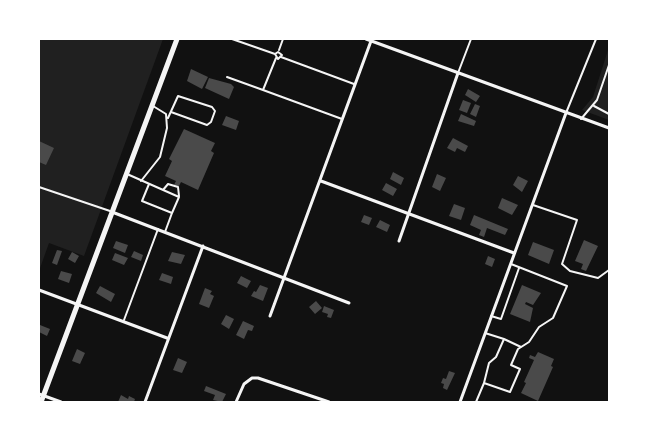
<!DOCTYPE html>
<style>
body{margin:0}
#map{position:relative;width:648px;height:441px;overflow:hidden;background:#111;font-family:Merriweather,serif}
canvas{display:block}
.frame{position:absolute;inset:0;border:40px solid #fff;pointer-events:none}
</style>
<div id="map">
<canvas width="648" height="441"></canvas>
<div class="frame"></div>
</div>
<script>
const g = document.querySelector('canvas').getContext('2d');
g.lineJoin = 'round';
function paint(path, color) { g.fillStyle = color; g.fill(path, 'evenodd'); }
const toPath = rows => new Path2D(rows.map(r => 'M' + r).join(''));
function strokePath(path, color, width, dash) { g.strokeStyle = color; g.lineWidth = width; g.lineCap = dash ? 'butt' : 'round'; g.setLineDash(dash || []); g.stroke(path); }
paint(toPath([
 [39,39,163,39,84,256,49,243,39,271],
 [609,47,609,120,582,110,593,97]
]), '#202020');
paint(toPath([
 [191,69,208,77,202,89,187,81],
 [209,78,231,84,234,87,229,99,205,88],
 [468,89,480,96,476,102,465,95],
 [463,100,471,103,467,113,459,110],
 [475,104,480,106,476,117,470,114],
 [461,114,476,121,474,126,458,121],
 [226,116,239,121,236,130,222,125],
 [184,129,215,143,211,151,214,153,198,190,181,182,179,186,174,185,176,181,165,176,172,161,169,159],
 [453,138,468,146,465,152,457,148,455,152,447,148],
 [39,141,54,148,46,165,39,162],
 [393,172,404,178,401,185,390,179],
 [437,174,446,178,440,191,432,187],
 [518,176,528,181,522,192,513,185],
 [386,183,397,189,393,196,382,190],
 [502,198,518,205,512,215,498,208],
 [454,204,465,208,461,220,449,216],
 [364,215,372,218,369,225,361,222],
 [474,215,508,229,505,235,487,228,484,237,479,235,481,230,470,225],
 [380,220,390,225,387,232,376,227],
 [584,240,598,246,586,271,581,269,583,264,575,261],
 [116,241,128,245,125,253,113,248],
 [533,242,554,250,549,264,528,255],
 [57,250,62,251,57,265,52,263],
 [134,251,143,255,141,261,131,257],
 [72,252,79,256,75,263,68,259],
 [172,252,185,255,181,264,168,261],
 [115,253,128,258,124,265,112,260],
 [488,256,495,259,492,267,485,264],
 [61,271,72,274,69,283,58,279],
 [162,273,173,277,171,284,159,280],
 [241,276,251,281,247,288,237,283],
 [260,285,268,288,263,301,251,296,254,291,256,292],
 [522,285,541,293,533,305,526,302,525,304,533,308,530,322,510,314],
 [100,286,115,294,111,302,96,293],
 [205,288,212,291,210,294,214,296,209,308,199,304],
 [316,301,322,308,315,314,309,307],
 [324,306,334,310,331,318,327,317,328,314,322,312],
 [226,315,234,319,229,329,221,324],
 [243,321,254,326,252,331,248,330,244,339,236,335],
 [40,325,50,329,47,336,39,332],
 [77,349,85,353,80,364,72,361],
 [538,352,554,359,551,366,553,367,538,401,521,393,526,383,524,382,534,360,529,358,530,355,535,357],
 [178,358,187,362,182,373,173,370],
 [449,371,455,373,447,390,443,388,444,384,441,383,443,378,446,379],
 [206,386,226,394,222,402,213,400,215,395,204,391],
 [121,395,128,399,129,396,135,399,134,402,118,402]
]), '#4a4a4a');
strokePath(toPath([
 [232,39,275,54,278,52,282,55,278,59,275,54],
 [279,50,283,39],
 [281,57,354,84],
 [276,58,263,90,342,119],
 [458,73,471,39],
 [227,77,263,90],
 [594,106,609,114],
 [566,113,596,39],
 [168,118,178,96,212,107,215,111,211,122,207,125,171,112],
 [581,119,597,100,609,65],
 [127,174,179,197,172,213,142,201,149,184],
 [141,181,160,157,167,128,166,114,153,106],
 [39,187,110,211],
 [163,190,168,184,178,187,179,196],
 [533,205,577,220,562,264,570,271,598,278,609,270],
 [165,232,172,213],
 [491,316,501,319,519,268],
 [124,320,158,229],
 [485,333,504,339],
 [484,383,489,363,496,357,504,339,521,347],
 [476,402,484,383,510,392,520,369,511,365,518,349,529,342,539,327,553,318,567,286,511,264]
]), '#f5f5f5', 2);
strokePath(toPath([
 [366,39,609,128],
 [321,181,514,253],
 [112,212,349,303],
 [399,241,458,73],
 [39,290,167,338],
 [270,316,371,41],
 [39,394,61,402],
 [145,402,203,246],
 [236,402,244,384,252,378,258,378,329,402],
 [460,402,566,113]
]), '#f5f5f5', 3);
strokePath(toPath([
 [41,402,177,39]
]), '#f5f5f5', 5);
</script>
